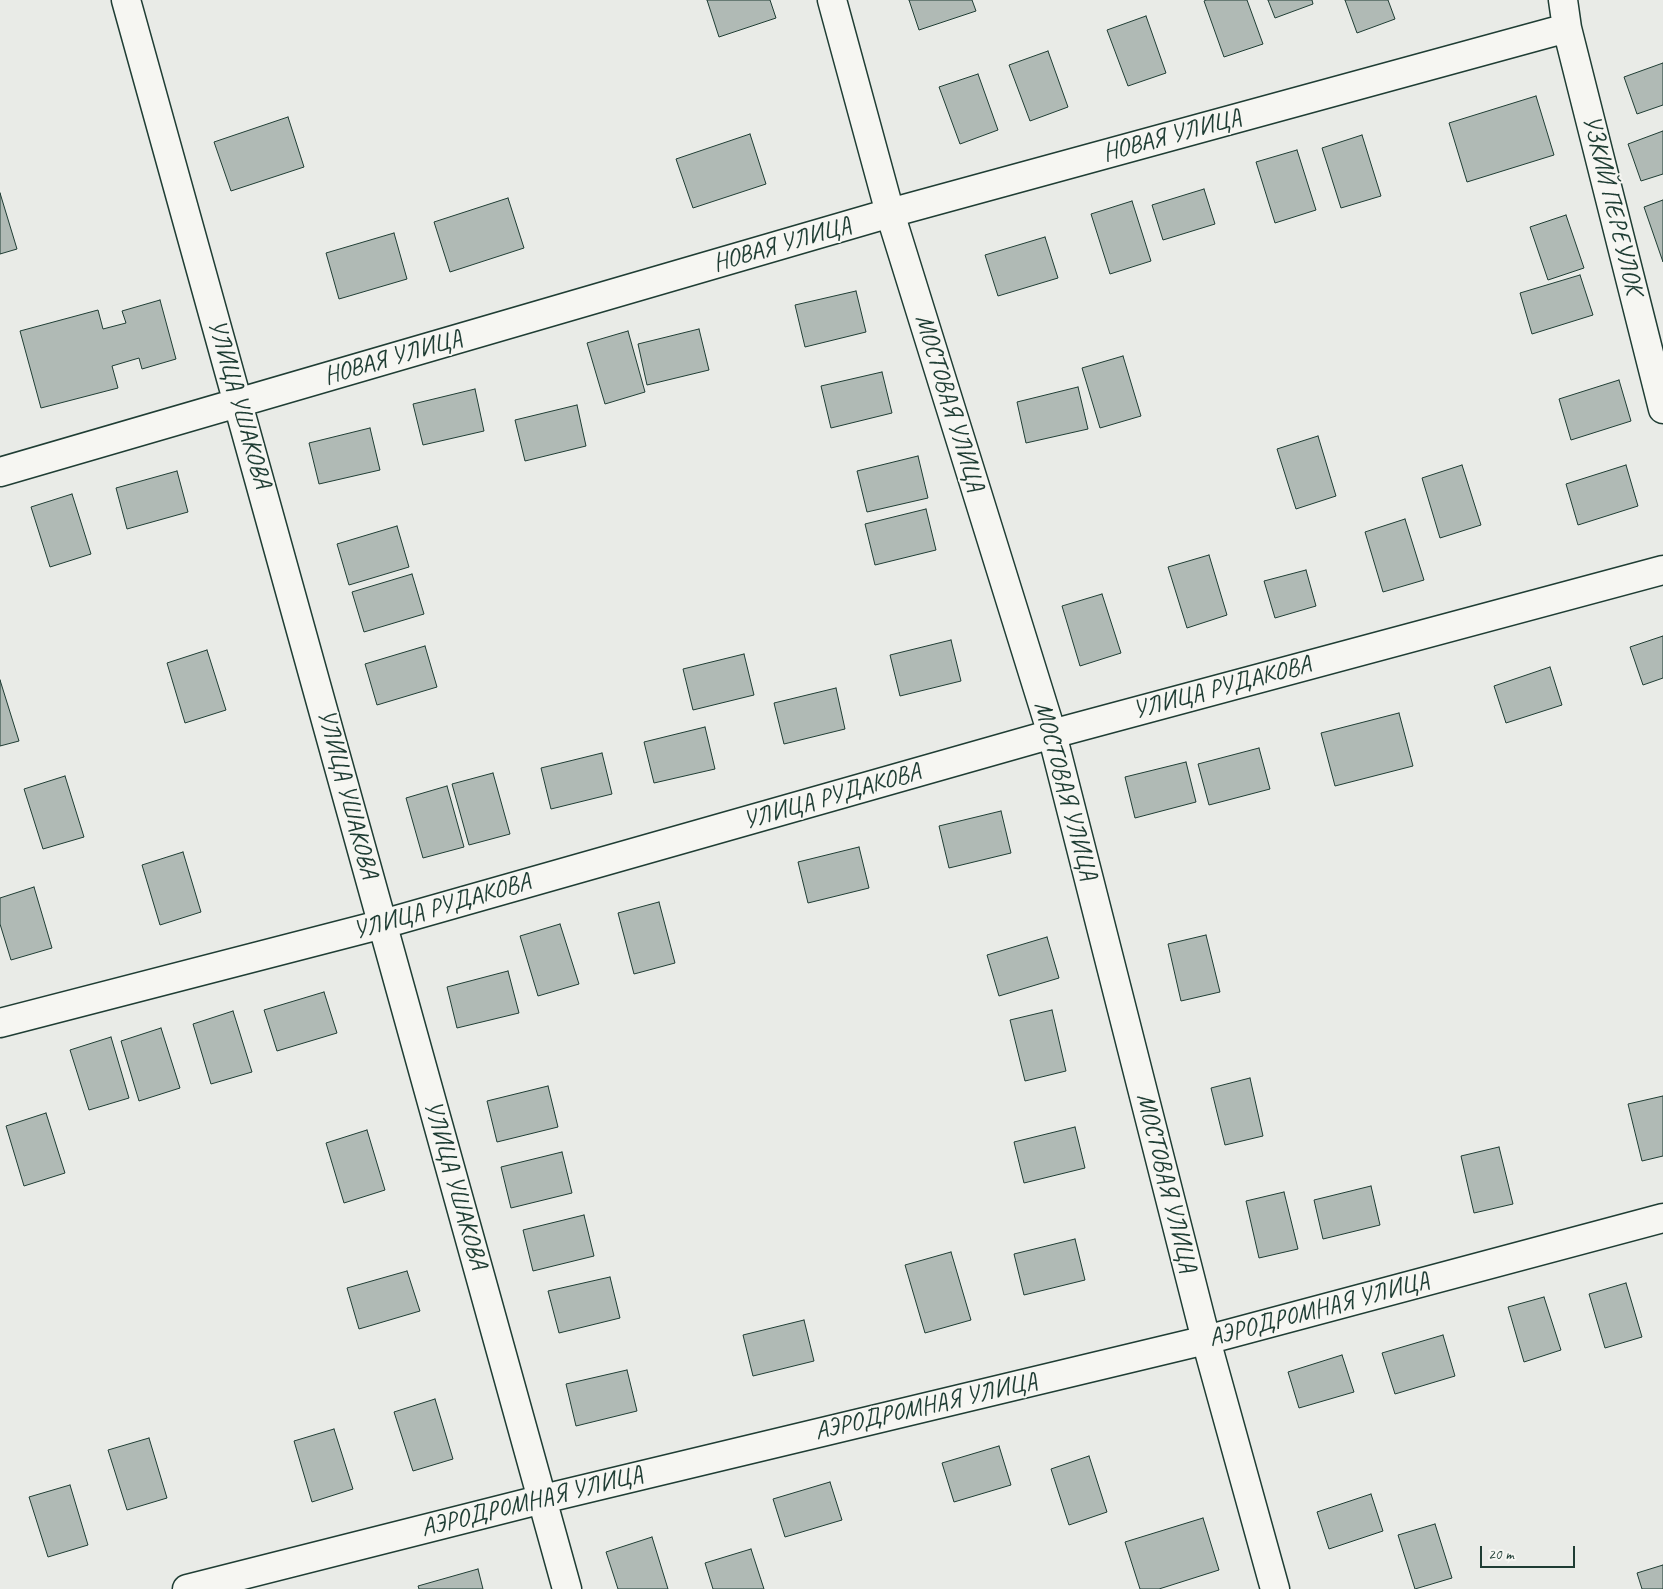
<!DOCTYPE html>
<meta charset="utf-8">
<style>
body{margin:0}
#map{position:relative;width:1663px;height:1589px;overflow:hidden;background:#e9ebe7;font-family:Caveat,sans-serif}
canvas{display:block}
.scale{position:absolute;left:1480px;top:1546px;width:95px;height:22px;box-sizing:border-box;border:2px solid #1f3d34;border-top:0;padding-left:6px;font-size:15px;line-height:18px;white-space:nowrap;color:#1f3d34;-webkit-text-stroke:4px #f6f6f2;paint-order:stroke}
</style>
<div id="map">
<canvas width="1663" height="1589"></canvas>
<div class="scale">20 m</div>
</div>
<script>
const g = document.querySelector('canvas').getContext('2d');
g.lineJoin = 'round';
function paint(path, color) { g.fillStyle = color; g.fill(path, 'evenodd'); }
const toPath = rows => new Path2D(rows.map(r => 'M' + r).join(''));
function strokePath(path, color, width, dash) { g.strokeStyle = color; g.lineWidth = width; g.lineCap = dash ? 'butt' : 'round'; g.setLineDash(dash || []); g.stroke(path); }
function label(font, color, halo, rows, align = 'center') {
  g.font = font + ' Caveat,sans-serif'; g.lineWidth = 4; g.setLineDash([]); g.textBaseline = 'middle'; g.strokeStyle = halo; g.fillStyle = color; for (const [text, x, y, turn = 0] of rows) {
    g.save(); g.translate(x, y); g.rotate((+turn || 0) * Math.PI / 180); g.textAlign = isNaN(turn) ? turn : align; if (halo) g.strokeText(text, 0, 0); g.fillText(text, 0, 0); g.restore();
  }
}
const building = toPath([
 [707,0,770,0,776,18,719,37,707,0],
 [909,0,972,0,976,11,919,30,909,0],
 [1206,0,1247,0,1263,44,1224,57,1204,1,1206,0],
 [1268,0,1312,0,1313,4,1275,18,1268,0],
 [1345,0,1388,0,1395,19,1357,33,1345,0],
 [1146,16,1166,73,1128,86,1107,30,1146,16],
 [1048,51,1068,107,1030,121,1009,65,1048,51],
 [1663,63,1663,105,1637,114,1624,77,1663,63],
 [978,74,998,130,960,144,939,87,978,74],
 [1536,96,1554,155,1467,182,1449,123,1536,96],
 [288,117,304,167,231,191,214,142,288,117],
 [1663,131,1663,174,1641,181,1628,144,1663,131],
 [750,134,766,184,693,208,676,159,750,134],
 [1362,135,1381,196,1341,208,1322,148,1362,135],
 [1297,150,1316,210,1275,223,1256,162,1297,150],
 [1204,189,1215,224,1163,240,1152,205,1204,189],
 [0,193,17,249,0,254,0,193],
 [508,198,524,248,450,272,434,222,508,198],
 [1663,200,1663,262,1644,207,1663,200],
 [1132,201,1151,261,1110,274,1091,214,1132,201],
 [1566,215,1584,268,1548,280,1530,227,1566,215],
 [394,233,407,279,339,299,326,253,394,233],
 [1045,237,1058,278,998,296,985,255,1045,237],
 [1580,275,1593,315,1532,334,1520,293,1580,275],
 [856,291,866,332,805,347,795,305,856,291],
 [160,300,176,359,142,369,139,358,112,366,118,388,41,408,20,331,98,310,103,329,126,323,122,311,160,300],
 [699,329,709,370,647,385,638,344,699,329],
 [628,331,645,392,605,404,587,343,628,331],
 [1123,356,1141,416,1100,428,1082,368,1123,356],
 [882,372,892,413,831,428,821,386,882,372],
 [1619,380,1631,421,1571,440,1559,399,1619,380],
 [1078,387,1088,429,1026,443,1017,402,1078,387],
 [475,389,484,431,423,445,413,404,475,389],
 [577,405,586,446,525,461,515,420,577,405],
 [370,428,380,470,319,484,309,443,370,428],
 [1318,436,1336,496,1296,509,1277,449,1318,436],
 [918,456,928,498,867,512,857,471,918,456],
 [1462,465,1481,525,1440,538,1422,478,1462,465],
 [1626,465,1638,506,1578,525,1566,484,1626,465],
 [177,471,188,512,127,529,116,488,177,471],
 [72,494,91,554,50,567,31,507,72,494],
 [926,509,936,550,875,565,865,524,926,509],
 [1405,519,1424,580,1383,592,1365,532,1405,519],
 [397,526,409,567,349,585,337,544,397,526],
 [1209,555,1227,615,1187,628,1168,567,1209,555],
 [1306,570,1316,606,1275,618,1264,581,1306,570],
 [412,574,424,614,364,632,352,592,412,574],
 [1102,594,1121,653,1080,666,1062,606,1102,594],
 [1663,636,1663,678,1643,685,1630,647,1663,636],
 [951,640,961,681,900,696,890,655,951,640],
 [425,646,437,687,377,705,365,664,425,646],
 [207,650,226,710,185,723,167,663,207,650],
 [744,654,754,695,693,710,683,669,744,654],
 [1550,667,1562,705,1506,723,1494,686,1550,667],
 [0,680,19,741,0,746,0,680],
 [836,688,845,729,784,744,774,703,836,688],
 [1399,713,1413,766,1335,786,1321,733,1399,713],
 [705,727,715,769,654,783,644,742,705,727],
 [1259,748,1270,789,1209,805,1198,764,1259,748],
 [602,753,612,794,551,809,541,768,602,753],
 [1186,762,1196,802,1135,818,1125,777,1186,762],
 [493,773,510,834,469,845,452,784,493,773],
 [65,776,84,837,43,849,24,789,65,776],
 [447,786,464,847,423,858,406,798,447,786],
 [1001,811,1011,853,949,868,939,826,1001,811],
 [859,847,869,888,808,903,798,862,859,847],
 [183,852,201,912,160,925,142,865,183,852],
 [34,887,52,948,11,960,0,924,0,898,34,887],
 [659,902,675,963,634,974,618,913,659,902],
 [560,924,579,984,538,996,520,936,560,924],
 [1206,935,1220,992,1181,1001,1168,944,1206,935],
 [1047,937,1059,978,999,996,987,955,1047,937],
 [508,971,519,1013,457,1028,447,987,508,971],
 [324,992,337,1033,277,1051,264,1010,324,992],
 [1052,1010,1066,1071,1025,1081,1010,1020,1052,1010],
 [233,1011,252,1072,211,1084,193,1024,233,1011],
 [161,1028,180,1088,139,1101,121,1041,161,1028],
 [111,1037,129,1098,89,1110,70,1050,111,1037],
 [1250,1078,1263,1136,1225,1145,1211,1088,1250,1078],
 [548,1086,558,1127,497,1142,487,1101,548,1086],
 [1663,1096,1663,1156,1642,1161,1628,1104,1663,1096],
 [46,1113,65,1173,24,1186,6,1126,46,1113],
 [1075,1127,1085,1168,1024,1183,1014,1142,1075,1127],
 [367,1130,385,1190,344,1203,326,1143,367,1130],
 [1499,1147,1513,1204,1474,1213,1461,1156,1499,1147],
 [562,1152,572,1193,511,1208,501,1167,562,1152],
 [1371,1186,1380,1225,1323,1239,1314,1200,1371,1186],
 [1284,1192,1298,1249,1259,1258,1246,1201,1284,1192],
 [584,1215,594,1256,533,1271,523,1230,584,1215],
 [1075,1239,1085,1280,1024,1295,1014,1254,1075,1239],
 [951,1252,971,1320,925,1333,905,1265,951,1252],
 [407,1271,420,1311,359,1329,347,1288,407,1271],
 [610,1277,620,1318,559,1333,548,1291,610,1277],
 [1626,1283,1642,1337,1605,1348,1589,1294,1626,1283],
 [1544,1297,1561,1350,1524,1362,1508,1307,1544,1297],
 [804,1320,814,1361,753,1376,743,1335,804,1320],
 [1443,1335,1455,1376,1395,1394,1382,1353,1443,1335],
 [1342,1355,1354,1392,1299,1408,1288,1372,1342,1355],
 [627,1370,637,1411,576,1426,566,1384,627,1370],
 [435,1399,453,1459,413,1471,394,1412,435,1399],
 [334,1429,353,1489,312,1502,294,1441,334,1429],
 [149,1438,167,1498,127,1510,108,1450,149,1438],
 [999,1446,1011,1485,954,1502,942,1463,999,1446],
 [1089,1456,1107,1512,1069,1525,1051,1469,1089,1456],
 [830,1482,842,1520,785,1537,773,1499,830,1482],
 [70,1485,88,1545,48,1557,29,1497,70,1485],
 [1371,1494,1383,1531,1329,1549,1317,1512,1371,1494],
 [1203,1518,1219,1570,1159,1589,1140,1589,1125,1542,1203,1518],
 [1435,1524,1452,1578,1415,1589,1398,1535,1435,1524],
 [652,1537,668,1589,618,1589,606,1552,652,1537],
 [751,1549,764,1589,713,1589,705,1563,751,1549],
 [1663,1565,1663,1589,1642,1589,1637,1573,1663,1565],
 [478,1569,483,1589,419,1589,418,1586,478,1569]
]);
paint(building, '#b0bab5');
strokePath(building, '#1f3d34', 1);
const minor = toPath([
 [126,0,567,1589],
 [832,0,890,213,1052,734,1206,1340,1275,1589],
 [1563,0,1567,28,1663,409],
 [0,472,890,213,1567,28],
 [0,1023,383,924,1052,734,1663,570],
 [187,1589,543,1499,1206,1340,1663,1218]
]);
strokePath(minor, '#1f3d34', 31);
strokePath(minor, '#f6f6f2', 28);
label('25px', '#1f3d34', '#f6f6f2', [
 ["НОВАЯ УЛИЦА",1172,136,-15],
 ["УЗКИЙ ПЕРЕУЛОК",1612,205,76],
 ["НОВАЯ УЛИЦА",782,245,-16],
 ["НОВАЯ УЛИЦА",393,358,-16],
 ["МОСТОВАЯ УЛИЦА",949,403,73],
 ["УЛИЦА УШАКОВА",239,404,74],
 ["УЛИЦА РУДАКОВА",1222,688,-15],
 ["МОСТОВАЯ УЛИЦА",1065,791,75],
 ["УЛИЦА УШАКОВА",347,794,75],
 ["УЛИЦА РУДАКОВА",832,797,-16],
 ["УЛИЦА РУДАКОВА",442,907,-16],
 ["МОСТОВАЯ УЛИЦА",1166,1183,76],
 ["УЛИЦА УШАКОВА",455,1185,74],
 ["АЭРОДРОМНАЯ УЛИЦА",1319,1310,-15],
 ["АЭРОДРОМНАЯ УЛИЦА",926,1407,-13],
 ["АЭРОДРОМНАЯ УЛИЦА",532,1502,-14]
]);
</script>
